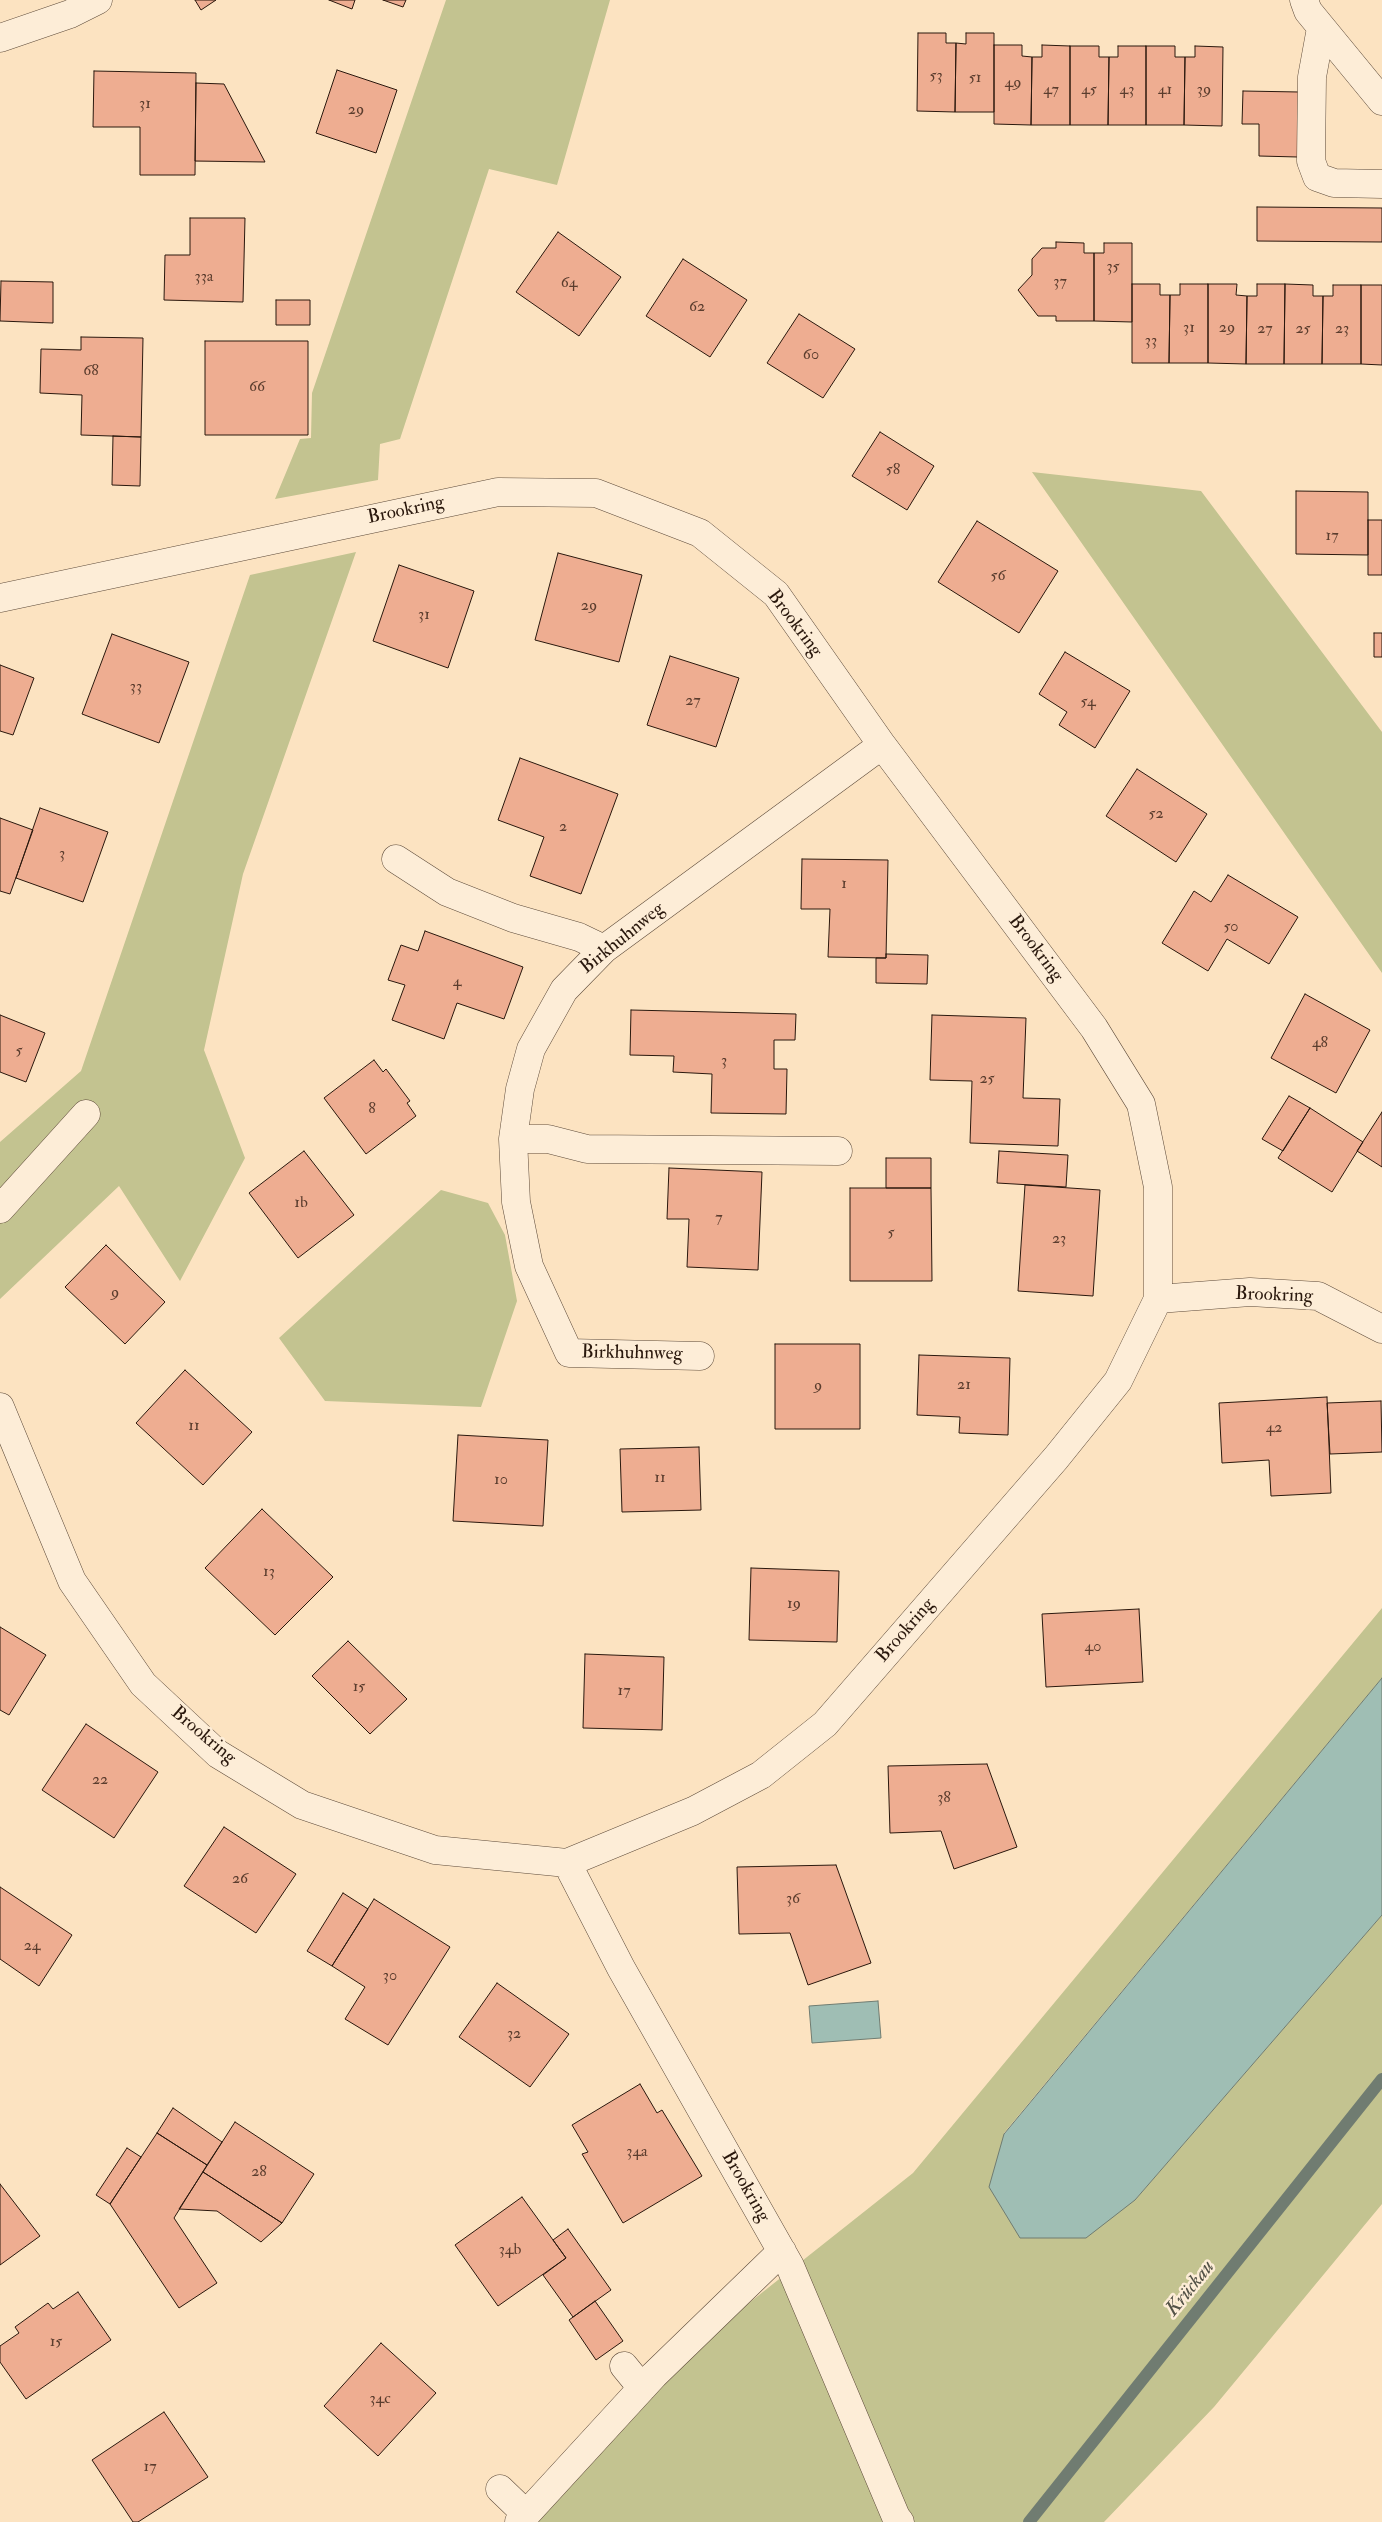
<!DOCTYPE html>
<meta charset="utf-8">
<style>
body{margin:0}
canvas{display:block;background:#fce3c1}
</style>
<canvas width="1382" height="2522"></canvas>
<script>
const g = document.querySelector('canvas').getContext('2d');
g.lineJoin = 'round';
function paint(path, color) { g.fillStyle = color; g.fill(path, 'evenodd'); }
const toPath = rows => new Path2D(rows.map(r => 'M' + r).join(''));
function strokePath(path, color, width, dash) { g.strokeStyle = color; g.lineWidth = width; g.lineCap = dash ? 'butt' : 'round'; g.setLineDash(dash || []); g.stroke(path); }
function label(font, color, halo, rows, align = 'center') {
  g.font = font + ' "IM FELL Double Pica",serif'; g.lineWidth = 5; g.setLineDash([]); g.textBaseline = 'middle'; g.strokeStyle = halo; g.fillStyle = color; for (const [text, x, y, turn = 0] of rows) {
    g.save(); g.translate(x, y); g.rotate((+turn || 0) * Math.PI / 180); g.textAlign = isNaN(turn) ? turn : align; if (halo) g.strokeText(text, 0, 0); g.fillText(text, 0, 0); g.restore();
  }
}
paint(toPath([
 [446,0,610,0,557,185,489,169,400,439,380,444,378,480,275,499,300,439,311,438,312,393],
 [1032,472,1201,491,1382,732,1382,973],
 [356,552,243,874,204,1050,245,1158,180,1281,119,1186,0,1299,0,1142,81,1071,250,575],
 [441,1190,488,1203,505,1235,517,1301,481,1407,325,1401,279,1338],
 [1382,1608,1382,1678,1004,2133,1135,2200,1382,1915,1382,2204,1214,2407,1104,2522,529,2522,725,2322,913,2173]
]), '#c3c390');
const water = toPath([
 [1382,1678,1382,1915,1135,2200,1086,2238,1020,2238,989,2187,1004,2134,1382,1678],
 [878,2001,881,2038,812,2043,809,2006,878,2001]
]);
paint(water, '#9fbeb4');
strokePath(water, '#707c71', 1);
strokePath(toPath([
 [1029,2522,1382,2079]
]), '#707c71', 12);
const building = toPath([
 [195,0,216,0,201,10,195,0],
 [329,0,355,0,352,9,329,0],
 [383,0,406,0,403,7,383,0],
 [918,33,946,33,946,43,956,43,955,112,917,111,918,33],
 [966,33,994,33,994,112,955,112,956,43,966,44,966,33],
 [994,45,1022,45,1022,56,1032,57,1031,125,994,124,994,45],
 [1042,45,1070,46,1070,125,1031,125,1032,57,1042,57,1042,45],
 [1070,46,1099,46,1099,57,1109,57,1108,125,1070,125,1070,46],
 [1118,46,1146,46,1146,125,1108,125,1109,57,1118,57,1118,46],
 [1146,46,1175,46,1175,57,1185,57,1184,125,1146,125,1146,46],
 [1195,46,1223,47,1222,126,1184,125,1185,57,1195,57,1195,46],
 [337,70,397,90,376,153,316,133,337,70],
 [94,71,196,73,195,175,140,175,140,127,93,127,94,71],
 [196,83,224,84,265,162,195,161,196,83],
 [1243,91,1299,92,1298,157,1259,156,1259,124,1242,124,1243,91],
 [1257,207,1382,208,1382,242,1257,241,1257,207],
 [190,218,245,218,243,302,164,300,165,255,190,255,190,218],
 [558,232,621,277,579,336,516,292,558,232],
 [1056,242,1084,243,1084,253,1094,253,1094,321,1056,321,1056,316,1038,316,1018,290,1032,275,1032,259,1042,248,1056,248,1056,242],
 [1104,243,1132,243,1132,322,1094,321,1094,253,1104,253,1104,243],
 [683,259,747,300,710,357,646,316,683,259],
 [1,281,53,282,53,323,0,321,1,281],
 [1132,284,1160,284,1160,295,1170,295,1169,363,1132,363,1132,284],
 [1180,284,1208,284,1208,363,1169,363,1170,295,1180,295,1180,284],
 [1208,284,1237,284,1236,295,1247,296,1246,364,1208,363,1208,284],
 [1257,284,1285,284,1284,364,1246,364,1247,296,1257,296,1257,284],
 [1285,284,1313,285,1313,296,1323,296,1322,364,1284,364,1285,284],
 [1333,285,1361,285,1361,364,1322,364,1323,296,1333,296,1333,285],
 [1361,285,1382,285,1382,365,1361,364,1361,285],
 [276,300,310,300,310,325,276,325,276,300],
 [799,314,855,349,823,398,767,363,799,314],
 [81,337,143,338,141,437,81,435,82,395,40,393,41,349,81,350,81,337],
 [205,341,308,341,308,435,205,435,205,341],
 [880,432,934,466,907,510,852,476,880,432],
 [113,436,141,437,140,486,112,485,113,436],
 [1296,491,1368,492,1368,555,1296,554,1296,491],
 [1368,520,1382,520,1382,575,1368,575,1368,520],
 [977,521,1058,571,1019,633,938,582,977,521],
 [558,553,642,575,619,662,535,640,558,553],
 [399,565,474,591,448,668,373,641,399,565],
 [1374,633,1382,633,1382,657,1374,657,1374,633],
 [112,634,189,662,159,743,82,714,112,634],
 [1065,652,1130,691,1095,748,1059,725,1067,712,1039,694,1065,652],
 [670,656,739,678,716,747,647,725,670,656],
 [0,665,34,678,13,735,0,731,0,665],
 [520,758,618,794,581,894,530,876,544,837,498,820,520,758],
 [1137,769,1207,814,1176,862,1106,816,1137,769],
 [40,808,108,832,83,902,16,878,40,808],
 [0,818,33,830,10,894,0,891,0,818],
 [802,859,888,860,886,958,828,957,830,909,801,909,802,859],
 [1228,875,1298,917,1269,964,1227,939,1208,971,1162,943,1194,891,1211,902,1228,875],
 [425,931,523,967,504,1019,457,1003,444,1039,392,1020,405,985,388,980,401,945,418,951,425,931],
 [886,954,928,955,927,984,876,983,876,958,886,958,886,954],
 [1305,994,1370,1030,1336,1093,1271,1058,1305,994],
 [631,1010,796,1014,795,1040,774,1040,774,1069,787,1069,786,1114,711,1113,712,1074,673,1072,674,1056,630,1055,631,1010],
 [0,1015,45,1033,26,1082,0,1072,0,1015],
 [932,1015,1026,1018,1023,1098,1060,1099,1058,1146,970,1143,972,1081,930,1080,932,1015],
 [374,1060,383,1072,386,1069,410,1101,407,1103,416,1116,366,1154,324,1098,374,1060],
 [1289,1096,1310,1108,1283,1151,1262,1139,1289,1096],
 [1310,1108,1363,1142,1332,1192,1278,1158,1310,1108],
 [1382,1112,1382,1167,1357,1151,1382,1112],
 [304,1151,354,1215,298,1258,249,1193,304,1151],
 [999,1151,1068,1155,1066,1187,997,1183,999,1151],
 [886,1158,931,1158,931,1188,886,1188,886,1158],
 [669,1168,762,1172,758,1270,687,1267,689,1219,667,1219,669,1168],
 [1025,1185,1100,1190,1093,1296,1018,1291,1025,1185],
 [850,1188,931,1188,932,1281,850,1281,850,1188],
 [106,1245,165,1302,125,1344,65,1287,106,1245],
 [775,1344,860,1344,860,1429,775,1429,775,1344],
 [919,1355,1010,1358,1008,1435,959,1433,960,1417,917,1415,919,1355],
 [185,1370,252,1432,203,1485,136,1423,185,1370],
 [1327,1397,1331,1493,1271,1496,1269,1460,1222,1463,1219,1403,1327,1397],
 [1381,1401,1382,1452,1330,1454,1327,1403,1381,1401],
 [458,1435,548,1440,543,1526,453,1521,458,1435],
 [699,1447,701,1510,622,1512,620,1449,699,1447],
 [262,1509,333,1577,275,1635,205,1568,262,1509],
 [751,1568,839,1571,837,1642,749,1640,751,1568],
 [1139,1609,1143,1682,1046,1687,1042,1614,1139,1609],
 [0,1627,46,1655,9,1715,0,1710,0,1627],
 [348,1641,407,1699,370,1734,312,1676,348,1641],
 [585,1654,664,1657,662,1730,583,1728,585,1654],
 [86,1724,158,1772,114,1838,42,1790,86,1724],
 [987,1764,1017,1847,954,1869,941,1831,890,1833,888,1766,987,1764],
 [224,1827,296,1874,256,1933,184,1886,224,1827],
 [836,1865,871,1963,808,1985,790,1933,739,1934,737,1867,836,1865],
 [0,1887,72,1935,39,1986,0,1959,0,1887],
 [343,1893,368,1909,332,1966,307,1951,343,1893],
 [374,1899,450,1947,388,2045,345,2019,365,1987,332,1966,374,1899],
 [497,1983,569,2034,530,2087,459,2037,497,1983],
 [640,2084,657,2113,662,2110,702,2176,623,2223,582,2154,588,2152,572,2125,640,2084],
 [173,2108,222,2142,207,2165,157,2133,173,2108],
 [235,2122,314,2174,282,2223,203,2172,235,2122],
 [157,2133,207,2165,174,2218,217,2283,179,2308,110,2204,157,2133],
 [127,2148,141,2157,110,2204,96,2195,127,2148],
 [203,2172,282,2223,261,2242,217,2211,179,2209,203,2172],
 [0,2184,40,2236,0,2265,0,2184],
 [522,2197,566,2258,498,2306,455,2245,522,2197],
 [568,2229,611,2290,573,2317,543,2275,566,2258,553,2240,568,2229],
 [78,2292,111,2340,26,2399,0,2362,0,2346,19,2333,15,2327,48,2303,53,2309,78,2292],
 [595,2301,623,2341,596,2360,569,2320,595,2301],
 [381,2343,436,2393,378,2456,324,2406,381,2343],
 [164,2412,208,2477,138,2522,133,2522,92,2460,164,2412]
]);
paint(building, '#eead91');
strokePath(building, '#2a180d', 1);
const minor = toPath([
 [1304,0,1308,11,1382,101],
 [1321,28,1312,77,1311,161,1317,177,1334,183,1382,184],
 [0,38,70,14,98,0],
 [0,598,498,492,596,493,700,533,776,594,882,745,1094,1028,1141,1104,1158,1187,1158,1299,1118,1381,1056,1458,825,1724,761,1775,693,1811,567,1863,435,1850,302,1805,218,1754,143,1684,72,1581,0,1407],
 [396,859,447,892,513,918,579,937,604,949],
 [513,1139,548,1139,587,1149,838,1151],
 [0,1209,86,1114],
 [1158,1299,1250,1292,1318,1296,1382,1329],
 [700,1356,569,1353,529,1266,516,1202,513,1139,520,1089,531,1049,564,990,604,949,882,745],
 [567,1863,621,1968,790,2266,896,2517,900,2522],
 [624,2366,642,2388],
 [500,2489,526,2514],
 [519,2522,654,2375,782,2251]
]);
strokePath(minor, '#5e4b3a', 29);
strokePath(minor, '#fdedd7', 28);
label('16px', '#5b3d2e', null, [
 ["53",936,77],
 ["51",975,79],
 ["49",1013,84],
 ["47",1051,91],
 ["45",1089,91],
 ["43",1127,91],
 ["41",1165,91],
 ["39",1204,91],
 ["31",145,105],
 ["29",356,111],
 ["35",1113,268],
 ["33a",204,278],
 ["37",1060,283],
 ["64",569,284],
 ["62",697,308],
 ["31",1189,329],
 ["29",1227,329],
 ["27",1265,330],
 ["25",1303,330],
 ["23",1342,330],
 ["33",1151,342],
 ["60",811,356],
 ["68",91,372],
 ["66",257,388],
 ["58",893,471],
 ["17",1332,537],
 ["56",998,577],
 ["29",589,607],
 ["31",424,616],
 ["33",136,688],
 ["27",693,702],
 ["54",1088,703],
 ["52",1156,815],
 ["2",563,828],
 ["3",62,855],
 ["1",844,885],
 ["50",1231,928],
 ["4",457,983],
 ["48",1320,1044],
 ["5",19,1052],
 ["3",724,1062],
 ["25",987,1080],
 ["8",372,1110],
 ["1b",301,1204],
 ["7",719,1219],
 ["5",891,1234],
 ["23",1059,1240],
 ["9",115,1294],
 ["21",964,1386],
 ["9",818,1387],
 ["11",194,1427],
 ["42",1274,1429],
 ["11",660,1479],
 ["10",501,1481],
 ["13",269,1573],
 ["19",794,1605],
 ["40",1093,1648],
 ["15",359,1688],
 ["17",624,1692],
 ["22",100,1781],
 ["38",944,1799],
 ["26",240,1880],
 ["36",793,1900],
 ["24",32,1947],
 ["30",390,1977],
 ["32",514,2035],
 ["34a",637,2153],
 ["28",259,2173],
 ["34b",510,2251],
 ["15",56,2343],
 ["34c",380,2400],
 ["17",150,2468]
]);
label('19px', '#2a180d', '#fdedd7', [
 ["Brookring",406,511,-12],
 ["Brookring",794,624,53],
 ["Birkhuhnweg",623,939,-39],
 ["Brookring",1035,949,53],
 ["Brookring",1274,1296,2],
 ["Birkhuhnweg",632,1354,1],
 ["Brookring",906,1631,-49],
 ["Brookring",203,1736,40],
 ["Brookring",745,2187,60]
]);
label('italic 20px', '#535247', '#fdedd7', [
 ["Krückau",1191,2289,-51]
]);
</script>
